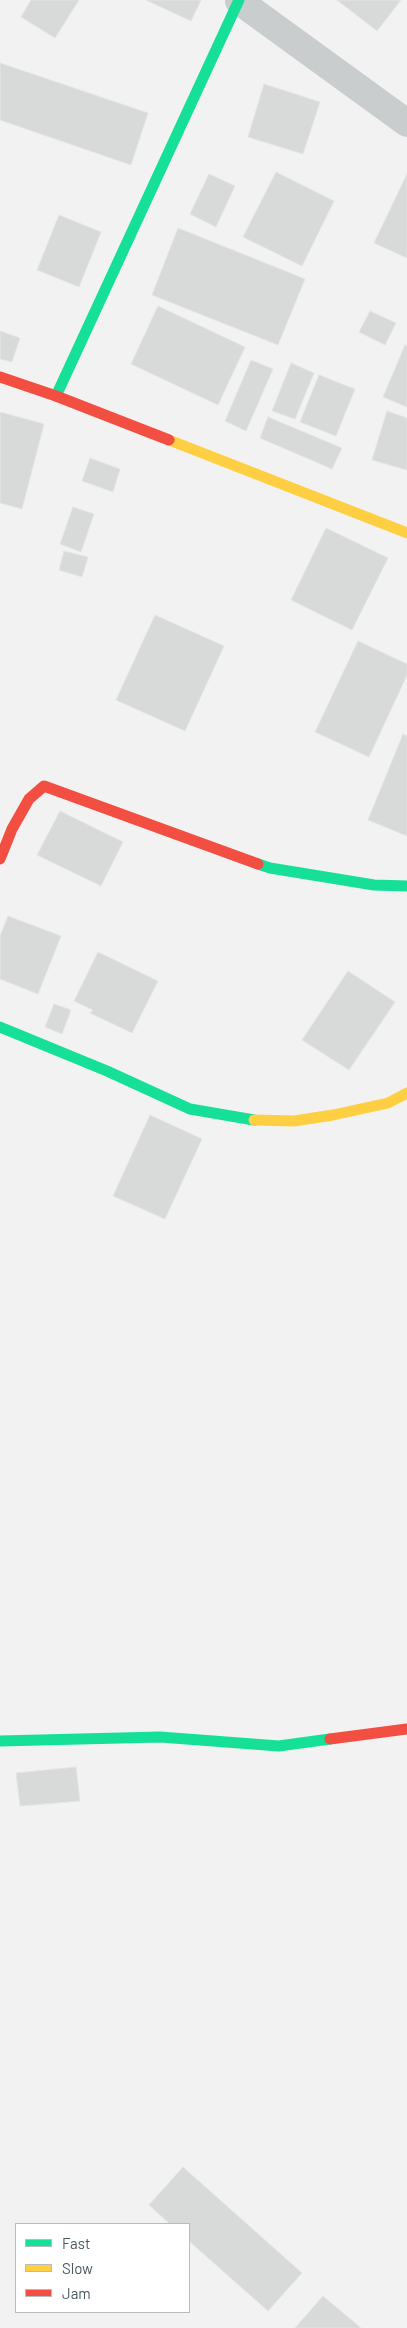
<!DOCTYPE html>
<style>
body{margin:0}
#map{position:relative;width:407px;height:2328px;overflow:hidden;background:#f2f2f2;font-family:Barlow,sans-serif}
canvas{display:block}
.legend{position:absolute;left:15px;top:2223px;width:175px;height:90px;box-sizing:border-box;background:#fff;border:1px solid #b6bcbf;margin:0;padding:6px 9px;list-style:none;font-size:15px;color:#49585e}
.legend li{display:flex;align-items:center;gap:10px;height:25px}
.legend b{width:25px;border:1px solid #b6bcbf}
</style>
<div id="map">
<canvas width="407" height="2328"></canvas>
<ul class="legend">
<li><b style="height:6px;background:#16e098"></b>Fast</li>
<li><b style="height:6px;background:#ffcf43"></b>Slow</li>
<li><b style="height:6px;background:#f24e42"></b>Jam</li>
</ul>
</div>
<script>
const g = document.querySelector('canvas').getContext('2d');
g.lineJoin = 'round';
function paint(path, color) { g.fillStyle = color; g.fill(path, 'evenodd'); }
const toPath = rows => new Path2D(rows.map(r => 'M' + r).join(''));
function strokePath(path, color, width, dash) { g.strokeStyle = color; g.lineWidth = width; g.lineCap = dash ? 'butt' : 'round'; g.setLineDash(dash || []); g.stroke(path); }
const building = toPath([
 [31,0,79,0,55,38,21,17,31,0],
 [146,0,201,0,191,21,146,0],
 [337,0,401,0,377,31,337,0],
 [0,63,148,113,131,165,0,120,0,63],
 [264,84,320,102,303,154,248,137,264,84],
 [276,172,334,201,302,266,243,237,276,172],
 [209,174,235,186,216,227,190,214,209,174],
 [407,174,407,258,374,243,407,174],
 [59,215,101,232,79,287,37,270,59,215],
 [178,228,305,279,278,345,152,295,178,228],
 [158,306,245,347,218,405,131,364,158,306],
 [370,311,396,323,385,345,359,332,370,311],
 [0,331,20,338,12,362,0,359,0,331],
 [405,345,407,346,407,407,383,397,405,345],
 [251,360,273,369,246,431,225,421,251,360],
 [291,363,314,373,295,419,272,411,291,363],
 [319,375,355,389,336,436,300,422,319,375],
 [387,411,407,418,407,470,372,460,387,411],
 [0,412,44,424,22,509,0,503,0,412],
 [268,417,342,448,332,469,260,438,268,417],
 [90,458,120,469,113,492,82,481,90,458],
 [73,507,94,514,81,552,60,544,73,507],
 [326,528,388,558,352,630,291,600,326,528],
 [64,551,88,557,82,577,59,570,64,551],
 [155,615,224,646,185,731,116,700,155,615],
 [358,641,407,664,407,675,369,757,315,732,358,641],
 [403,734,407,736,407,836,368,820,403,734],
 [60,811,123,842,101,886,37,855,60,811],
 [8,916,61,936,38,994,0,979,0,936,8,916],
 [98,952,158,981,132,1033,90,1013,93,1010,74,1001,98,952],
 [348,971,395,1002,349,1070,302,1040,348,971],
 [54,1004,71,1010,62,1034,45,1027,54,1004],
 [150,1115,202,1139,165,1219,113,1196,150,1115],
 [76,1767,80,1801,20,1806,16,1773,76,1767],
 [183,2167,302,2273,268,2311,189,2241,189,2224,170,2224,149,2205,183,2167],
 [323,2296,361,2328,295,2328,323,2296]
]);
paint(building, '#d8dada');
strokePath(building, '#e3e4e5', 1);
strokePath(toPath([
 [239,1,407,123]
]), '#c9cdce', 28);
strokePath(toPath([
 [56,396,239,0],
 [258,864,270,868,374,885,407,886],
 [0,1027,107,1071,190,1109,254,1120],
 [0,1741,160,1737,279,1746,330,1739]
]), '#16e098', 11);
strokePath(toPath([
 [169,440,407,533],
 [254,1120,294,1121,333,1115,388,1103,407,1093]
]), '#ffcf43', 11);
strokePath(toPath([
 [0,377,56,396,169,440],
 [0,859,12,829,29,799,44,786,258,864],
 [330,1739,407,1729]
]), '#f24e42', 11);
</script>
